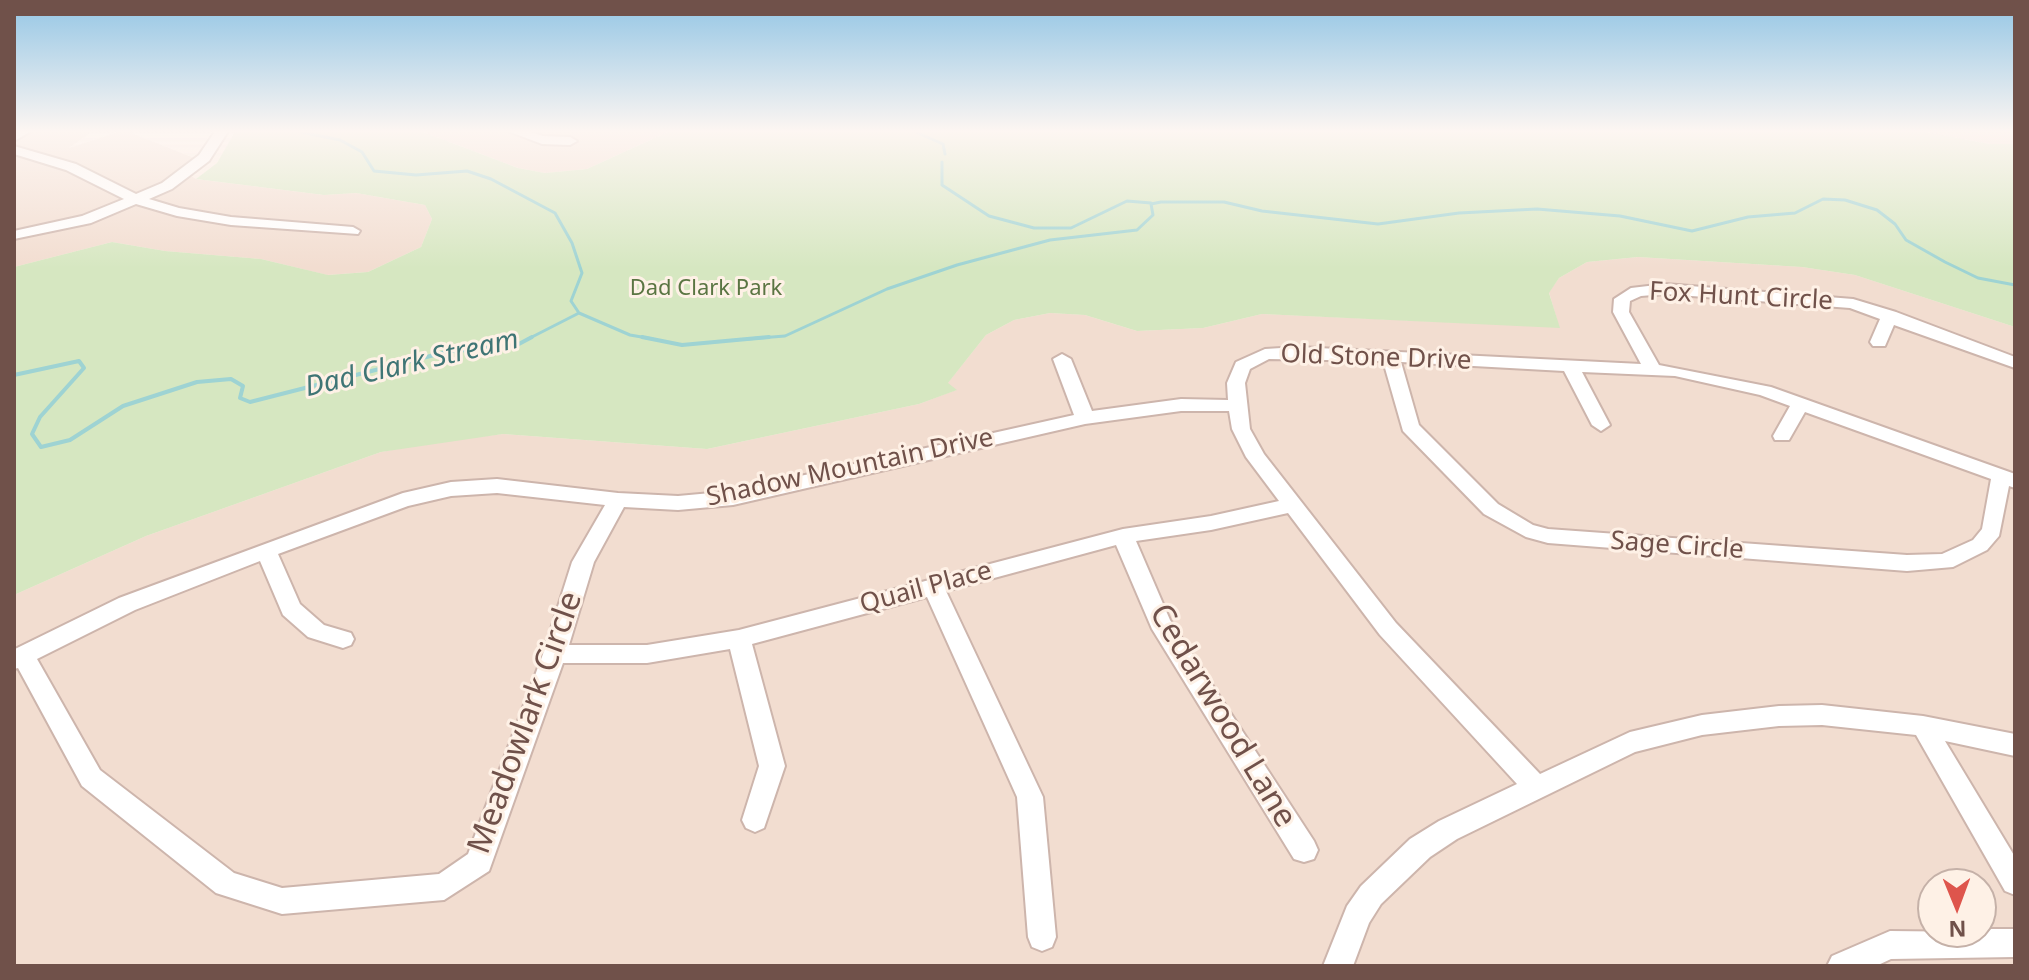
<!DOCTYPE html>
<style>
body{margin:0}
#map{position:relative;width:2029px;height:980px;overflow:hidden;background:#faece1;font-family:"Noto Sans",sans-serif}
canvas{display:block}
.frame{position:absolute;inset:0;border:16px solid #70514a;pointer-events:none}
.north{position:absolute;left:1917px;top:868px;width:80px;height:80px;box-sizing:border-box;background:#fef1e6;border:2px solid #c5b1a8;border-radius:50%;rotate:179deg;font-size:22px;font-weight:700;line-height:32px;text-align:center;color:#70514a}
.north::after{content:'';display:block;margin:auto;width:28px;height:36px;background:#de554c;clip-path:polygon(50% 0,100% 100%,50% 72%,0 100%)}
</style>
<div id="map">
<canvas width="2029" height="980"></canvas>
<div class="frame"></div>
<div class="north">N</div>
</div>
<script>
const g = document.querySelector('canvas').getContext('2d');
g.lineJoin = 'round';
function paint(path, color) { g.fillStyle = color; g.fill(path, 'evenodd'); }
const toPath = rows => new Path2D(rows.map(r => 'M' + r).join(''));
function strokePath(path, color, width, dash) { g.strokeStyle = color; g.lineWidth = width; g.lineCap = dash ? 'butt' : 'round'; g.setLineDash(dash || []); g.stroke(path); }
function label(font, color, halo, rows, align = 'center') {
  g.font = font + ' "Noto Sans",sans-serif'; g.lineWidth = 6; g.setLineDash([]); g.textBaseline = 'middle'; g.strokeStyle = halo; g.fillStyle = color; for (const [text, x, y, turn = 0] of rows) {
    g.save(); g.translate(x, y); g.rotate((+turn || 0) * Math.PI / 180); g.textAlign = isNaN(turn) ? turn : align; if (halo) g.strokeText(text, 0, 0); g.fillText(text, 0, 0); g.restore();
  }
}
paint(toPath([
 [14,130,94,130,69,148,124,130,194,158,183,171,196,179,324,195,356,193,425,205,432,219,421,247,368,272,327,275,261,259,165,251,112,242,14,267],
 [418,130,672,130,587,169,545,173,518,168],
 [1916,130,2015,130,2015,144,1990,144],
 [1638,257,1802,267,1855,275,2015,327,2015,966,14,966,14,595,146,536,381,452,442,441,503,434,707,449,919,404,956,390,947,384,986,335,1014,320,1050,313,1085,315,1137,331,1203,328,1262,314,1559,327,1549,292,1559,278,1587,262],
 [1933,884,1981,884,1981,932,1933,932]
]), '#f2ddd0');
paint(toPath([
 [236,130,418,130,518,168,545,173,587,169,672,130,1916,130,1990,144,2015,144,2015,327,1855,275,1802,267,1638,257,1587,262,1559,278,1549,293,1560,328,1262,314,1203,328,1137,331,1085,315,1050,313,1014,320,986,335,948,383,957,390,919,404,707,449,503,434,381,452,146,536,14,595,14,267,112,242,165,251,261,259,328,275,368,272,421,247,432,219,425,205,356,193,324,195,196,179,217,163]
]), '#d6e7c1');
strokePath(toPath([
 [291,130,340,140,362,152,374,171,416,175,467,171,491,179,555,213,572,243,582,273,571,301,579,313],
 [911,130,943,144,945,154],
 [942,162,942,185,989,216,1034,228,1071,228,1127,201,1151,203],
 [528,339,579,313,630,335,653,339],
 [747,339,785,336,887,289,957,265,1050,240,1137,230,1153,215,1151,204,1161,202,1224,202,1262,211,1378,224,1459,213,1537,209,1620,216,1692,231,1748,217,1795,213,1823,199,1845,200,1877,210,1895,224,1906,240,1945,262,1978,278,2015,285]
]), '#9ed3d3', 3);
strokePath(toPath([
 [642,337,682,345,769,337],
 [14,375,79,361,84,368,40,417,32,434,41,447,70,440,123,406,197,382,231,379,243,386,240,398,250,402,446,352,517,345,532,337]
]), '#9ed3d3', 4);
const minor = toPath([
 [17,130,33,130,14,141,17,130],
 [216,130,229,130,209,161,172,189,149,199,179,208,231,217,353,227,360,231,358,234,231,225,177,216,136,204,91,223,14,239,14,231,82,216,124,199,66,170,14,154,14,146,76,164,136,194,162,183,199,155,216,130],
 [505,130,525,130,543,136,570,137,577,141,570,145,542,144,505,130],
 [1665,284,1853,299,1896,312,2015,357,2015,368,1894,325,1885,346,1873,346,1870,342,1880,319,1850,308,1665,294,1641,296,1630,301,1629,312,1659,365,1771,387,2015,474,2015,488,2009,486,1999,536,1987,550,1953,567,1907,571,1548,543,1526,537,1484,514,1403,431,1383,361,1269,359,1250,369,1245,383,1250,429,1264,454,1396,623,1540,774,1630,732,1702,715,1779,706,1822,705,1923,716,2015,734,2015,756,1945,741,2015,857,2015,895,2005,891,1916,735,1822,725,1779,726,1702,735,1635,752,1457,839,1430,857,1381,904,1369,923,1353,966,1323,966,1347,906,1361,886,1410,839,1439,821,1517,784,1380,635,1288,513,1211,530,1136,541,1170,620,1314,841,1318,850,1314,859,1304,862,1294,859,1152,629,1116,545,946,591,1043,797,1056,937,1052,947,1042,951,1032,947,1028,937,1017,797,927,597,752,644,785,766,764,828,755,832,746,828,742,820,759,766,730,649,647,663,563,663,489,871,444,900,282,914,216,893,82,786,18,668,14,669,15,649,119,598,403,493,451,482,497,479,618,493,678,496,733,491,1074,415,1053,359,1062,354,1071,359,1092,411,1181,399,1228,400,1227,383,1236,362,1265,349,1298,347,1641,364,1613,312,1614,299,1631,288,1665,284],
 [1401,362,1564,371,1592,425,1601,431,1610,425,1582,372,1675,376,1760,395,1790,406,1773,436,1775,440,1789,440,1805,412,1991,479,1982,529,1973,540,1942,554,1907,555,1548,529,1533,525,1498,504,1419,425,1401,362],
 [1181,411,1229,411,1232,429,1246,457,1279,501,1211,516,1123,529,739,630,647,645,569,645,594,562,624,507,678,510,733,505,1085,424,1181,411],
 [497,493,605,505,572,562,543,654,468,854,439,874,282,888,234,873,100,770,37,659,135,610,260,561,283,615,308,637,343,648,351,645,354,639,351,633,324,625,300,604,278,554,408,506,451,496,497,493],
 [1981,929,2015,929,2015,957,1891,959,1876,966,1827,966,1832,956,1890,931,1981,932,1981,929]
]);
strokePath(minor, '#cdb5ac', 4);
paint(minor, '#fff');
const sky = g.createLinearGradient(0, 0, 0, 268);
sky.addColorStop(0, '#94c6e5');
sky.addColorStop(0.49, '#fdf6f2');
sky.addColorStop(1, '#fdf6f200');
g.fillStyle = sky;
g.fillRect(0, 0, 2029, 268);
label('22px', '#5a7542', '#fef1e6', [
 ["Dad Clark Park",706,289]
]);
label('26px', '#70514a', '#fef1e6', [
 ["Fox Hunt Circle",1741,297,3],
 ["Old Stone Drive",1376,358,2],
 ["Shadow Mountain Drive",850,468,-12],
 ["Sage Circle",1677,546,4],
 ["Quail Place",926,588,-15]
]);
label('italic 28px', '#3f7575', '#fef1e6', [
 ["Dad Clark Stream",412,364,-13]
]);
label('32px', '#70514a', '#fef1e6', [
 ["Cedarwood Lane",1222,716,59],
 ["Meadowlark Circle",526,723,-70]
]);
</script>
